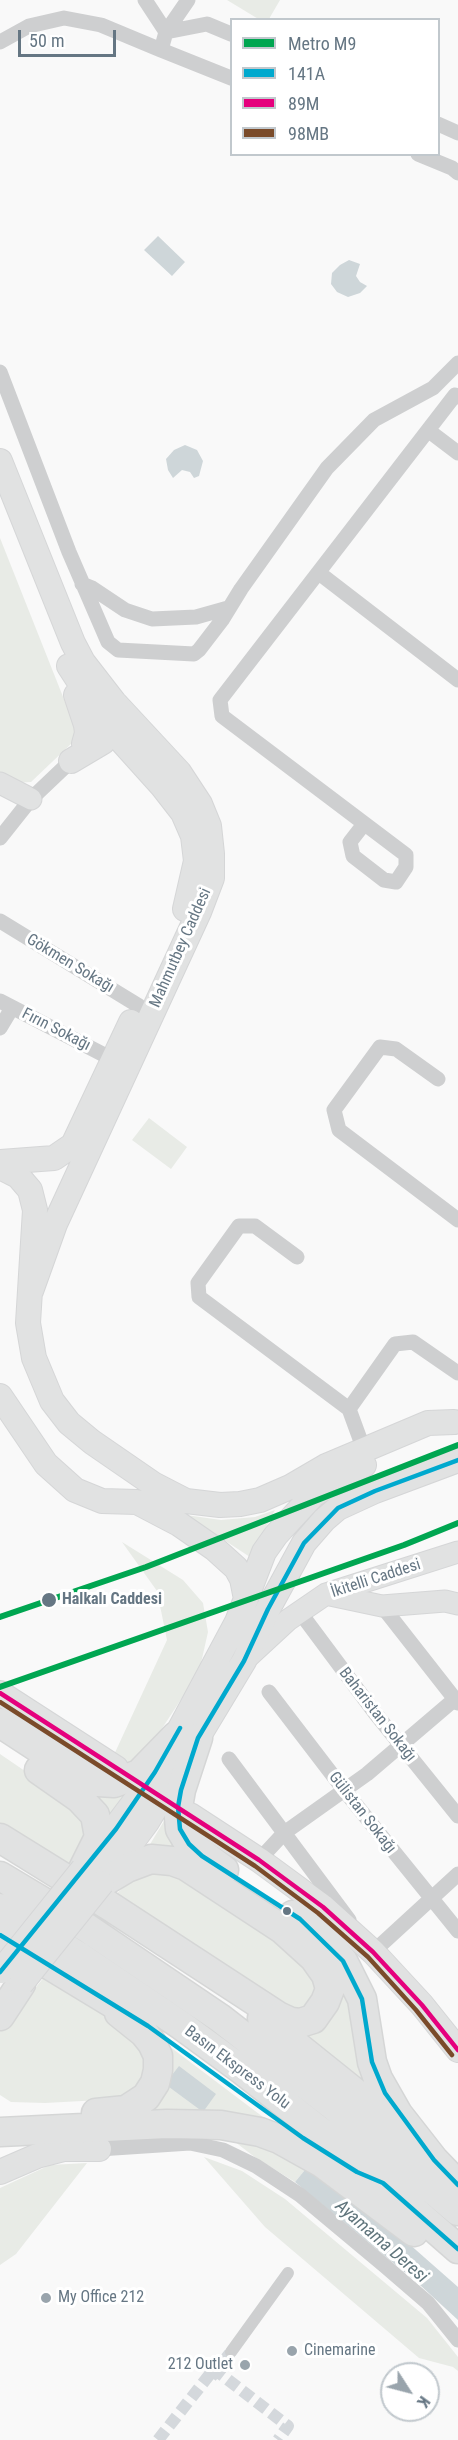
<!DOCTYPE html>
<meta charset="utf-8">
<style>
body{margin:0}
#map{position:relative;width:458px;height:2440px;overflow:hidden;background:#f9f9f9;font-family:"Roboto Condensed",sans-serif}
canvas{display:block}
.legend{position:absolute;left:230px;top:18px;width:210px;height:138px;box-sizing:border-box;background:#fff;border:2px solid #c1c8cd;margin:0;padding:8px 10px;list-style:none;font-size:18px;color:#657683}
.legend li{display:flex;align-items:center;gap:12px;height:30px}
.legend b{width:30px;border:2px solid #c1c8cd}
.north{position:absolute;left:380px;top:2362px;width:60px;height:60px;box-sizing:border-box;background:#fff;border:2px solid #c1c8cd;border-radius:50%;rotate:126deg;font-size:16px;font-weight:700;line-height:24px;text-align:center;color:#657683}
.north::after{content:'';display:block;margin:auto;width:21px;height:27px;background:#99a4ac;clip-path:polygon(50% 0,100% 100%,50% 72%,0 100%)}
.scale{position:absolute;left:18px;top:30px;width:98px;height:27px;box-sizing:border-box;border:3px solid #657683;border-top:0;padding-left:8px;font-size:18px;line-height:21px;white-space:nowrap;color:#657683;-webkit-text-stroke:4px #fff;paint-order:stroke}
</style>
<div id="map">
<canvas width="458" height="2440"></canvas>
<ul class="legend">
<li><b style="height:8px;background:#00a651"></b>Metro M9</li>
<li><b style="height:8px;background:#00a9ce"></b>141A</li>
<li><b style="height:8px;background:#e5007d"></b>89M</li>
<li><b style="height:8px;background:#7a4b2a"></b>98MB</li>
</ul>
<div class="north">K</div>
<div class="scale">50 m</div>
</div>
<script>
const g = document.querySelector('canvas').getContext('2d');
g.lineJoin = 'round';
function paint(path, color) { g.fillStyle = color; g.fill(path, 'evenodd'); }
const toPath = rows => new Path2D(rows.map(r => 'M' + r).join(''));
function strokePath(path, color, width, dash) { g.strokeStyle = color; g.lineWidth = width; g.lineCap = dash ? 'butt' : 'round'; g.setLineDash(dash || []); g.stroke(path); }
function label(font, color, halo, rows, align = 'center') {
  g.font = font + ' "Roboto Condensed",sans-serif'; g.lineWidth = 6; g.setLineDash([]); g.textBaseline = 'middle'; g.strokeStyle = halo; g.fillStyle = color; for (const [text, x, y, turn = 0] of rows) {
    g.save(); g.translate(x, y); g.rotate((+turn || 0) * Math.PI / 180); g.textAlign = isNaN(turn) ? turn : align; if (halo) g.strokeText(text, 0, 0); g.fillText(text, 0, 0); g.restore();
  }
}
paint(toPath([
 [227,0,280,0,269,19,260,20],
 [0,538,75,727,73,742,31,782,14,783,0,777],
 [149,1118,187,1147,171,1169,132,1140],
 [275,1510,250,1557,186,1515,221,1520,255,1517],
 [122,1542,183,1580,203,1603,208,1632,199,1672,136,1768,112,1759,167,1640,157,1591],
 [0,1754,82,1810,92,1825,70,1868,0,1827],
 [138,1786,107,1831,85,1788],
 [173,1806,188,1856,143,1856],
 [170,1869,300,1953,319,1993,299,2013,113,1897,129,1882,152,1871],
 [45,1976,138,2038,149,2058,145,2081,119,2099,45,2103,11,2102,0,2095,0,2031],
 [346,1977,374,2098,290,2032],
 [157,2037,271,2123,142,2110],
 [226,2135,268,2144,309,2165,295,2182,256,2158],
 [204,2157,242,2171,285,2199,427,2318,458,2357,458,2371,453,2367,419,2358,265,2227],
 [87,2163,16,2254,0,2265,0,2188,50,2165]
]), '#e8ebe6');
paint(toPath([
 [158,236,185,262,172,276,144,250],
 [349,260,360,264,356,276,360,282,367,286,360,293,348,297,337,292,331,284,332,273,340,265],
 [185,445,197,450,203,461,199,476,194,478,190,472,182,470,173,478,168,470,166,459,174,450],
 [179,2066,216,2094,203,2112,165,2084],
 [309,2165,391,2228,458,2287,458,2320,420,2285,295,2182]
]), '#ced6d9');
strokePath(toPath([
 [211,2377,231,2352],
 [158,2440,214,2369,288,2426,278,2440]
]), '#d4d8dc', 12, [12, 6]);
const secondary = toPath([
 [0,783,31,799],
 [330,1595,382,1606,445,1601,458,1604],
 [249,1656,288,1620,326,1594,458,1552]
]);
const primary = toPath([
 [0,461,73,643,83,662,114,702,179,772,200,804,209,826,212,854,212,878,199,912,55,1224,31,1291],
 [69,666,108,726,162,786,183,813,193,836,196,861,185,909],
 [76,695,86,725,87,733,84,744],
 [71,761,103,742],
 [0,1162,54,1158,73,1145,131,1022],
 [0,1167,18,1176,30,1190,35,1210,28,1323,34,1358,52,1401,69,1423,92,1442,153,1484,186,1501,220,1505,240,1504,260,1500,290,1487,326,1466,428,1423,454,1422],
 [0,1396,46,1464,75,1490,102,1501,137,1502,179,1524,215,1549,236,1568,242,1579,246,1599],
 [0,1693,116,1768],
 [190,1815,259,1860,323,1907,373,1952,422,2005,458,2050],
 [92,1858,135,1801,176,1736,237,1622,264,1552,276,1535,313,1495,364,1465],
 [104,1880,147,1822,244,1661,268,1609,304,1543,324,1520,338,1508,375,1491,458,1460],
 [0,2172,37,2156,64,2149,99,2149]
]);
const motorway = toPath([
 [0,1723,78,1774,98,1782,114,1783,139,1774,176,1736],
 [198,1738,181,1790,178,1807,180,1829,189,1844,224,1870],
 [39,1770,79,1798,95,1815,99,1837,83,1869],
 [0,1838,108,1905,278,2016,291,2022,300,2023,313,2019,325,2002,330,1989,326,1975,314,1958,282,1929,186,1866,172,1861,151,1859,127,1868,102,1883],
 [0,1876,87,1928,220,2018,336,2108,458,2211],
 [0,1908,80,1957,182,2026,242,2070,354,2158,458,2249],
 [293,1915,331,1947,343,1961,362,1999,372,2062,378,2079,398,2114,434,2160],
 [0,1935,140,2020],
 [0,2016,21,1984],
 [262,2018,358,2095,434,2160,458,2185],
 [96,2113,126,2110,146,2097,155,2083,158,2070,158,2056,152,2043,144,2033,119,2013],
 [0,2132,167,2124,221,2125,260,2132,279,2139,322,2163,414,2232]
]);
strokePath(secondary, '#d5d6d7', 23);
strokePath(primary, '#d5d6d7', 26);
strokePath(motorway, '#d5d6d6', 31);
strokePath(toPath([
 [231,2352,288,2273]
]), '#cecfd0', 12);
strokePath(toPath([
 [145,0,166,32,188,0],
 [0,42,29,26,64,18,101,25,161,50,166,32,207,24,231,34],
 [161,50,231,78],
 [438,124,458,133],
 [418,154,452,168,458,173],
 [0,372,69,552,108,642,118,650,194,654,199,650,222,620,241,589,327,468,374,420,433,388,458,363],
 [429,431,458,453],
 [319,573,458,680],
 [82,584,92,588,125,610,152,619,196,617,228,608],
 [364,824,350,842,353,856,384,880,396,882,406,867,406,855,222,716,220,700,455,395,458,397],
 [0,838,31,799,71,761],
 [0,921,139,1006],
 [0,1001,112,1059],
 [0,1028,12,1008],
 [438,1079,396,1049,380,1047,334,1110,339,1130,458,1220],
 [297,1257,255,1226,239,1226,198,1283,199,1297,349,1409],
 [364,1450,349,1409,395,1344,413,1342,458,1373],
 [382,1606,458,1703],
 [299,1611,375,1713,458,1816],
 [269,1692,344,1790,458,1931],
 [229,1759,349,1920],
 [259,1860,284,1833,367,1774,455,1699],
 [369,1946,373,1952,458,1874],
 [99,2149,190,2143,223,2150,256,2166,300,2195,385,2266,428,2303,458,2340]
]), '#cecfd0', 15);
strokePath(secondary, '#e1e2e2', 21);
strokePath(primary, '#e1e2e2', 24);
strokePath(motorway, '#e1e2e2', 28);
const primaryBridge = toPath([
 [1,1971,83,1869],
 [21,1984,102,1883]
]);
strokePath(primaryBridge, '#d5d6d7', 26, []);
strokePath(primaryBridge, '#e1e2e2', 24);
strokePath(toPath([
 [458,1460,375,1491,338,1508,304,1543,268,1609,244,1661,198,1738,181,1790,178,1807,180,1829,189,1844,202,1856,300,1919,343,1961,362,1999,372,2062,385,2093,434,2160,458,2185],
 [0,1935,148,2026,303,2138,357,2172,383,2183,458,2249],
 [0,1972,116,1829,155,1772,180,1728]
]), '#00a9ce', 4.5);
strokePath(toPath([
 [0,1693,259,1860,323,1907,373,1952,422,2005,458,2050]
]), '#e5007d', 4.5);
strokePath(toPath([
 [0,1702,255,1866,318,1913,368,1957,416,2010,452,2055]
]), '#7a4b2a', 4.5);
strokePath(toPath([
 [0,1617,146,1567,458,1445],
 [0,1687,404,1545,458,1523]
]), '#00a651', 6);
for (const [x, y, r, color] of [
 [49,1600,8,"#657683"],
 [287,1911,5,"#657683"],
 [46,2298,6,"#99a4ac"],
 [292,2351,6,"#99a4ac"],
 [245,2365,6,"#99a4ac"]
]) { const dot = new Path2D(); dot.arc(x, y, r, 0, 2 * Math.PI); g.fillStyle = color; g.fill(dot); strokePath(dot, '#fff', 2); }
label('16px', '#657683', '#fff', [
 ["Mahmutbey Caddesi",181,948,-66],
 ["Gökmen Sokağı",70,964,31],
 ["Fırın Sokağı",56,1030,27],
 ["İkitelli Caddesi",376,1579,-18],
 ["Baharistan Sokağı",377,1715,52],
 ["Gülistan Sokağı",362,1813,52],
 ["Basın Ekspress Yolu",237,2068,37]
]);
label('bold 16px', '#657683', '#fff', [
 ["Halkalı Caddesi",62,1600]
], 'left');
label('16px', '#657683', '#fff', [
 ["My Office 212",58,2298],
 ["Cinemarine",304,2351],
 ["212 Outlet",233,2365,"right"]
], 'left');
label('italic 18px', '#60757c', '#fff', [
 ["Ayamama Deresi",381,2242,41]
]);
</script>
